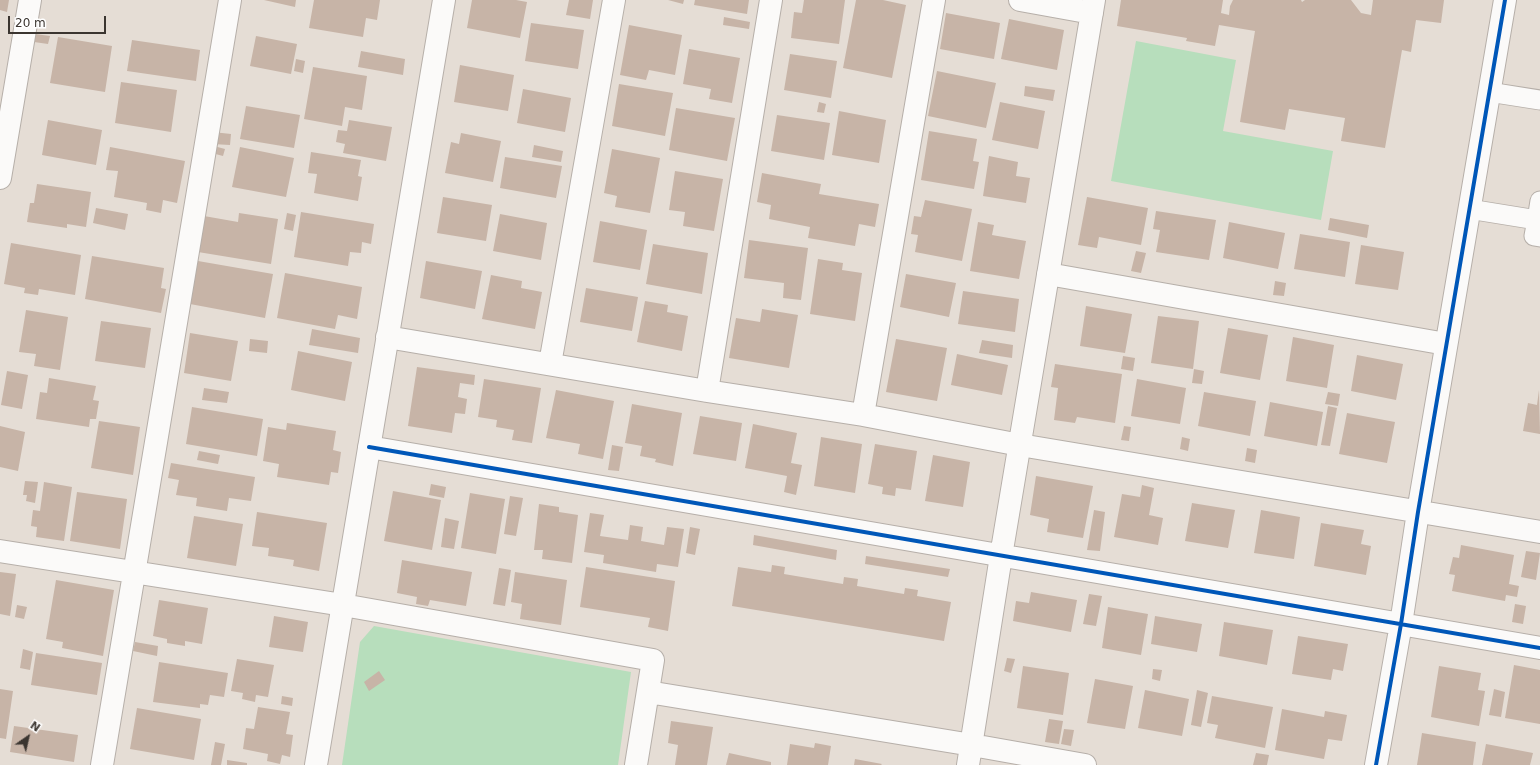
<!DOCTYPE html>
<style>
body{margin:0}
#map{position:relative;width:1540px;height:765px;overflow:hidden;background:#e5ddd5;font-family:"DejaVu Sans",sans-serif}
canvas{display:block}
.north{position:absolute;left:8px;top:717px;width:40px;height:40px;-webkit-text-stroke:3px #fff;paint-order:stroke;rotate:34deg;font-size:11px;font-weight:700;line-height:16px;text-align:center;color:#3b3530}
.north::after{content:'';display:block;margin:auto;width:14px;height:18px;background:#3b3530;clip-path:polygon(50% 0,100% 100%,50% 72%,0 100%)}
.scale{position:absolute;left:8px;top:16px;width:98px;height:18px;box-sizing:border-box;border:2px solid #3b3530;border-top:0;padding-left:5px;font-size:12px;line-height:14px;white-space:nowrap;color:#3b3530;-webkit-text-stroke:3px #fff;paint-order:stroke}
</style>
<div id="map">
<canvas width="1540" height="765"></canvas>
<div class="north">N</div>
<div class="scale">20 m</div>
</div>
<script>
const g = document.querySelector('canvas').getContext('2d');
g.lineJoin = 'round';
function paint(path, color) { g.fillStyle = color; g.fill(path, 'evenodd'); }
const toPath = rows => new Path2D(rows.map(r => 'M' + r).join(''));
function strokePath(path, color, width, dash) { g.strokeStyle = color; g.lineWidth = width; g.lineCap = dash ? 'butt' : 'round'; g.setLineDash(dash || []); g.stroke(path); }
paint(toPath([
 [1136,41,1236,60,1223,131,1333,151,1321,220,1111,181],
 [374,626,631,672,618,765,342,765,360,642]
]), '#b7debc');
paint(toPath([
 [0,0,9,0,7,12,0,10],
 [264,0,296,0,295,7],
 [314,0,380,0,377,20,366,18,363,37,309,28],
 [472,0,516,0,527,2,520,38,467,28],
 [569,0,593,0,590,19,566,15],
 [668,0,684,0,683,4],
 [695,0,749,0,747,14,694,5],
 [804,0,845,0,839,44,791,38,794,12,802,13],
 [856,0,883,0,906,5,892,78,843,68],
 [1121,0,1223,0,1221,13,1229,15,1230,6,1233,0,1301,0,1302,2,1305,0,1351,0,1361,13,1371,15,1373,0,1444,0,1441,23,1416,20,1411,52,1402,50,1385,148,1341,141,1345,118,1289,109,1285,130,1240,122,1255,31,1219,25,1215,46,1186,41,1187,38,1117,26],
 [946,13,1000,23,994,59,940,49],
 [724,17,750,22,749,29,723,25],
 [1009,19,1064,30,1057,70,1001,59],
 [531,23,584,30,578,69,525,61],
 [629,25,682,35,675,75,649,70,646,80,620,75],
 [35,34,50,36,48,44,34,42],
 [256,36,297,44,291,74,250,66],
 [58,37,112,46,105,92,50,83],
 [132,40,200,50,196,81,127,71],
 [689,49,740,58,732,103,709,99,711,89,683,84],
 [361,51,405,59,403,75,358,67],
 [790,54,837,61,831,98,784,90],
 [296,59,305,61,303,73,294,71],
 [460,65,514,75,508,111,454,102],
 [313,67,367,76,362,110,345,107,342,126,304,119],
 [937,71,996,83,986,128,928,116],
 [121,82,177,90,171,132,115,123],
 [619,84,673,93,665,136,612,126],
 [1025,86,1055,90,1053,101,1024,96],
 [523,89,571,98,565,132,517,123],
 [819,102,826,104,824,113,817,112],
 [1000,102,1045,111,1038,149,992,140],
 [246,106,300,115,294,148,240,139],
 [676,108,735,118,727,161,669,150],
 [839,111,886,120,879,163,832,155],
 [777,115,830,123,824,160,771,151],
 [48,120,102,130,96,165,42,155],
 [349,120,392,127,386,161,343,153,345,144,336,142,338,130,347,131],
 [929,131,977,139,973,161,979,162,974,189,921,180],
 [213,132,231,134,230,145,212,144],
 [461,133,501,141,493,182,445,173,451,142,459,144],
 [210,145,225,149,223,156,208,152],
 [534,145,563,151,561,162,532,157],
 [110,147,185,161,177,203,163,200,161,213,146,210,147,203,114,197,118,171,106,170],
 [240,147,294,158,286,197,232,187],
 [612,149,660,158,650,213,615,207,617,196,604,193],
 [311,152,361,160,358,176,362,177,358,201,314,193,317,174,308,173],
 [989,156,1018,162,1016,176,1030,178,1026,203,983,196],
 [505,157,562,166,556,198,500,188],
 [675,171,723,179,714,231,683,226,685,212,669,210],
 [762,173,821,184,819,194,879,204,875,227,859,224,855,246,808,238,810,227,769,219,771,205,757,202],
 [37,184,91,192,86,227,67,224,67,228,27,222,30,203,34,203],
 [443,197,492,205,486,241,437,233],
 [1087,197,1148,208,1141,245,1099,237,1097,248,1078,245],
 [925,200,972,209,962,261,915,252,918,235,911,234,914,216,921,217],
 [96,208,128,214,125,230,93,223],
 [1156,211,1216,220,1209,260,1156,252,1160,230,1153,229],
 [301,212,374,224,371,244,362,242,361,253,350,252,348,266,294,257],
 [239,213,278,219,271,264,198,252,204,216,238,222],
 [287,213,296,215,293,231,284,229],
 [500,214,547,223,541,260,493,251],
 [1330,218,1369,225,1367,238,1328,230],
 [600,221,647,230,640,270,593,262],
 [978,222,994,225,992,235,1026,241,1019,279,970,271],
 [1229,222,1285,233,1278,269,1223,258],
 [1300,234,1350,242,1345,277,1294,269],
 [749,240,808,248,801,300,783,298,784,283,744,278],
 [11,243,81,255,75,295,39,289,38,295,24,293,25,288,4,284],
 [653,244,708,253,702,294,646,284],
 [1361,245,1404,252,1398,290,1355,284],
 [1136,251,1146,253,1141,273,1131,271],
 [92,256,164,268,161,288,166,289,161,313,85,299],
 [818,259,843,263,842,270,862,273,855,321,810,314],
 [198,261,273,274,265,318,190,304],
 [426,261,482,271,475,309,420,298],
 [285,273,362,287,357,319,338,315,335,329,277,318],
 [906,274,956,283,949,317,900,307],
 [491,275,522,281,521,288,542,292,535,329,482,319],
 [1275,281,1286,283,1284,296,1273,295],
 [586,288,638,297,632,331,580,322],
 [963,291,1019,299,1015,332,958,324],
 [645,301,668,305,667,312,688,316,682,351,637,342],
 [1086,306,1132,314,1125,353,1080,346],
 [762,309,798,315,789,368,729,358,736,318,760,322],
 [26,310,68,317,60,370,34,366,36,354,19,352],
 [1158,316,1199,321,1193,369,1151,363],
 [101,321,151,328,145,368,95,361],
 [1228,328,1268,335,1260,380,1220,373],
 [312,329,360,338,358,353,309,345],
 [190,333,238,341,231,381,184,373],
 [1293,337,1334,345,1327,388,1286,381],
 [250,339,268,341,267,353,249,351],
 [896,339,947,348,937,401,886,392],
 [982,340,1013,345,1012,358,979,353],
 [298,351,352,362,345,401,291,390],
 [957,354,1008,365,1002,395,951,385],
 [1357,355,1403,364,1396,400,1351,391],
 [1123,356,1135,358,1133,371,1121,369],
 [1055,364,1122,374,1115,423,1077,417,1075,423,1054,420,1058,388,1051,387],
 [417,367,475,375,474,385,460,383,458,397,467,399,465,414,455,413,452,433,408,426],
 [1194,369,1204,371,1202,384,1192,383],
 [7,371,28,375,22,409,1,405],
 [49,378,96,386,93,400,99,401,96,419,90,419,89,427,36,419,40,392,47,393],
 [484,379,541,388,532,443,512,440,514,430,496,427,497,420,478,417],
 [1137,379,1186,388,1180,424,1131,416],
 [204,388,229,392,227,403,202,400],
 [556,390,614,401,603,459,578,454,580,444,546,438],
 [1539,390,1540,434,1523,431,1528,403,1537,405],
 [1204,392,1256,401,1250,436,1198,426],
 [1328,392,1340,394,1338,406,1325,404],
 [1270,402,1323,412,1317,446,1264,436],
 [632,404,682,413,673,466,655,462,656,459,640,456,642,446,625,443],
 [1328,406,1337,408,1330,446,1321,445],
 [192,407,263,419,257,456,186,444],
 [1347,413,1395,422,1387,463,1339,454],
 [700,416,742,423,736,461,693,454],
 [99,421,140,427,133,475,91,468],
 [287,423,336,431,333,450,341,452,338,473,331,472,329,485,277,477,279,464,263,461,268,427,286,430],
 [753,424,797,433,791,463,802,465,796,495,784,492,787,476,745,468],
 [0,426,25,432,18,471,0,467],
 [1124,426,1131,427,1129,441,1121,440],
 [821,437,862,444,855,493,814,486],
 [1182,437,1190,439,1188,451,1180,449],
 [875,444,917,451,911,490,896,488,895,496,882,494,883,487,868,484],
 [612,445,623,447,619,471,608,470],
 [1247,448,1257,450,1255,463,1245,461],
 [199,451,220,455,218,464,197,460],
 [933,455,970,462,963,507,925,501],
 [171,463,255,477,251,501,229,498,227,511,196,506,197,498,176,495,179,480,168,478],
 [1036,476,1093,486,1083,538,1047,532,1049,519,1030,515],
 [25,481,38,482,35,503,26,501,27,495,23,495],
 [44,482,72,487,64,541,36,537,37,527,31,526,33,510,40,511],
 [431,484,446,487,444,498,429,495],
 [1142,485,1154,488,1149,515,1163,518,1158,545,1114,537,1122,494,1140,497],
 [393,491,441,500,432,550,384,541],
 [77,492,127,499,120,549,70,541],
 [470,493,505,499,496,554,461,548],
 [510,496,523,498,516,536,504,534],
 [1192,503,1235,510,1228,548,1185,541],
 [539,504,559,507,559,512,578,515,572,563,542,559,543,550,534,550],
 [1094,510,1105,512,1100,551,1087,550],
 [1261,510,1300,517,1294,559,1254,553],
 [257,512,327,523,319,571,293,566,294,560,268,556,269,548,252,546],
 [590,513,604,515,600,536,628,540,630,525,643,527,641,541,664,545,667,527,684,529,678,567,657,564,656,572,603,563,604,555,584,552],
 [194,516,243,524,236,566,187,558],
 [445,518,459,521,454,549,441,547],
 [1321,523,1364,530,1361,544,1371,546,1366,575,1314,566],
 [690,527,700,529,695,555,686,553],
 [754,535,837,550,836,560,753,545],
 [1461,545,1514,555,1509,584,1519,586,1517,597,1506,595,1505,601,1452,591,1455,575,1449,574,1453,557,1459,558],
 [1526,551,1540,553,1536,580,1521,577],
 [866,556,950,569,948,577,865,564],
 [402,560,472,572,466,606,430,600,428,606,416,604,417,597,397,593],
 [772,565,785,567,784,574,843,584,844,577,858,579,857,586,904,594,905,588,918,590,917,596,951,602,944,641,732,606,738,567,771,572],
 [586,567,675,581,668,631,648,627,650,618,580,607],
 [499,568,511,570,505,606,493,604],
 [0,572,16,574,10,616,0,614],
 [515,572,567,580,561,625,520,619,522,604,511,602],
 [56,580,114,590,103,656,62,648,63,642,46,639],
 [1031,592,1077,600,1071,632,1013,621,1016,601,1029,603],
 [1089,594,1102,596,1096,626,1083,624],
 [159,600,208,608,202,644,185,641,185,646,167,643,167,639,153,636],
 [1515,604,1526,606,1523,624,1512,622],
 [17,605,27,607,24,619,15,617],
 [1108,607,1148,614,1141,655,1102,648],
 [274,616,308,622,303,652,269,647],
 [1155,616,1202,624,1197,652,1151,644],
 [1224,622,1273,630,1267,665,1219,656],
 [1298,636,1348,644,1343,671,1333,669,1331,680,1292,674],
 [135,642,158,646,157,656,133,651],
 [23,649,33,652,30,670,20,668],
 [36,653,102,663,97,695,31,685],
 [1007,658,1015,659,1011,673,1004,671],
 [237,659,274,665,268,697,256,695,255,702,242,699,243,693,231,691],
 [159,662,228,673,224,697,210,695,208,705,200,704,200,708,153,702],
 [1514,665,1540,670,1540,724,1505,718],
 [1023,666,1069,673,1063,715,1017,708],
 [1439,666,1481,673,1478,690,1485,691,1479,726,1431,717],
 [1153,669,1162,670,1160,681,1152,679],
 [379,671,385,680,369,691,364,682],
 [1095,679,1133,686,1125,729,1087,723],
 [0,689,13,691,6,739,0,738],
 [1494,689,1505,692,1501,717,1489,715],
 [1145,690,1189,699,1182,736,1138,728],
 [1197,690,1208,693,1201,727,1191,725],
 [282,696,293,698,292,706,281,704],
 [1212,696,1273,707,1265,748,1215,738,1218,725,1207,723],
 [258,707,290,712,286,734,293,735,290,757,282,755,280,764,267,761,268,754,243,749,246,728,254,729],
 [137,708,201,719,194,760,130,749],
 [1282,709,1324,717,1325,711,1347,715,1342,741,1328,739,1324,759,1275,750],
 [1049,719,1063,721,1059,744,1045,742],
 [671,721,713,727,707,765,675,765,678,745,668,743],
 [14,726,78,735,74,762,10,752],
 [1064,729,1074,730,1071,746,1061,744],
 [1422,733,1476,742,1473,765,1417,765],
 [215,742,225,744,221,765,211,765],
 [815,743,831,746,828,765,787,765,790,744,814,748],
 [1486,744,1533,753,1530,765,1482,765],
 [729,753,771,762,771,765,726,765],
 [1256,753,1269,755,1267,765,1253,765],
 [855,759,882,764,881,765,854,765],
 [227,760,247,763,247,765,227,765]
]), '#c7b4a7');
const service = toPath([
 [1489,92,1540,100],
 [1469,209,1537,220,1540,201],
 [1537,220,1534,236,1540,237]
]);
const minor = toPath([
 [1020,0,1092,13],
 [0,178,30,0],
 [1048,274,1446,344],
 [387,337,707,391,863,415,1020,445,1540,532],
 [550,364,614,0],
 [707,391,771,0],
 [863,415,934,0],
 [369,447,1540,648],
 [0,551,343,605,653,660,636,765],
 [648,692,972,745,1085,765],
 [102,765,230,0],
 [316,765,444,0],
 [968,765,1001,556,1094,0],
 [1376,765,1401,624,1418,512,1505,0]
]);
strokePath(service, '#b6afa9', 21);
strokePath(minor, '#b6afa9', 24);
strokePath(service, '#fbfaf9', 19);
strokePath(minor, '#fbfaf9', 22);
strokePath(toPath([
 [369,447,1540,648],
 [1376,765,1401,624,1418,512,1505,0]
]), '#0057b8', 4);
</script>
